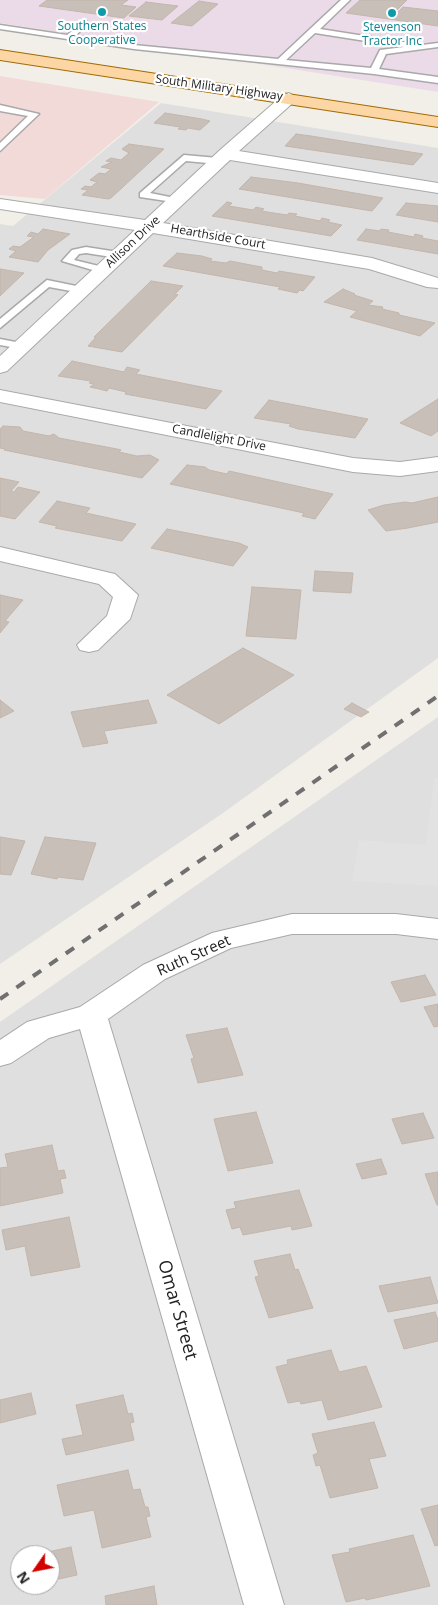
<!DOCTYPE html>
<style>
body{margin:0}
#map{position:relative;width:438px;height:1605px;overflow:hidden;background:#f2efe9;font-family:"Open Sans",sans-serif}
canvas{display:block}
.north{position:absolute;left:10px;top:1545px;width:50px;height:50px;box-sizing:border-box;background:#fff;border:1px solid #a7a7a7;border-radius:50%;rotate:237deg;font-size:14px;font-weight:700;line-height:20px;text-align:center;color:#222}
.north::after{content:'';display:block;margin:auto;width:18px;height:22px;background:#d40000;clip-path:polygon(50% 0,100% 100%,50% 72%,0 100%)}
</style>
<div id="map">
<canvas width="438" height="1605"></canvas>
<div class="north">N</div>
</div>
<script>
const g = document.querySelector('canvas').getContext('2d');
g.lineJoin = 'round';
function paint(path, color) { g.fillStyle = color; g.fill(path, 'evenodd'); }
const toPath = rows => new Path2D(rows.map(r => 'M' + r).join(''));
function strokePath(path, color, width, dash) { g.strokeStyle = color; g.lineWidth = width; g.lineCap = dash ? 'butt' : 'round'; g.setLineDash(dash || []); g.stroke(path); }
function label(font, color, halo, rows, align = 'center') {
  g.font = font + ' "Open Sans",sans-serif'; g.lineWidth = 4.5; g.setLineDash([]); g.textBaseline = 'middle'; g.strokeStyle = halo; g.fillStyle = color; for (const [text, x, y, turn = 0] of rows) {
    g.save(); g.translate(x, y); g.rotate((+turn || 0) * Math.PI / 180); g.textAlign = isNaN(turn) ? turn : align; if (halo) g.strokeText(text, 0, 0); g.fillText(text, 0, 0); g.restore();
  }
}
paint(toPath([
 [161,103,438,148,438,658,223,813,0,964,0,224,13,226],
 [438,717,438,1605,0,1605,0,1022],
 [20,1555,50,1555,50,1585,20,1585]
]), '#e0dfdf');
paint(toPath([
 [0,76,159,102,45,199,0,195]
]), '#f2dad9');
paint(toPath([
 [0,0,438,0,438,92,0,23]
]), '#ebdbe8');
paint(toPath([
 [434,778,438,778,438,886,352,881,359,840,426,845]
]), '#e2e2e2');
const building = toPath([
 [47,0,128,0,121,5,136,7,124,18,39,6,47,0],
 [360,0,407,0,395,12,398,12,403,7,438,11,438,26,346,13,360,0],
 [199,1,218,4,192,26,171,23,199,1],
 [146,2,178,6,162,20,129,16,146,2],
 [165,113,202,119,210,121,200,130,188,128,186,130,178,129,180,127,154,123,165,113],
 [296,134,311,136,423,154,413,165,285,146,296,134],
 [129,144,164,149,111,198,108,199,82,195,88,190,81,189,85,186,91,187,97,182,90,180,99,173,105,174,111,169,101,167,112,162,106,161,111,158,121,160,129,153,122,149,129,144],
 [251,177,298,183,383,198,372,211,239,189,251,177],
 [227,202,232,203,229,206,253,210,256,207,264,209,261,211,287,215,289,213,297,214,295,216,320,221,322,218,330,220,328,222,342,225,331,236,212,216,227,202],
 [406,203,438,206,438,222,396,215,406,203],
 [43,229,70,234,48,250,38,262,9,257,16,251,9,249,13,246,20,247,34,237,27,236,31,232,38,234,43,229],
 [366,229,380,231,381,229,389,230,388,232,414,237,415,234,423,236,422,238,438,241,438,254,357,240,366,229],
 [177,253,202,256,212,259,210,261,226,263,230,261,256,266,262,267,262,270,277,273,279,271,315,277,303,291,300,290,297,293,278,289,280,287,163,266,177,253],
 [0,269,24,273,0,296,0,269],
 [151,281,183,286,175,294,178,295,122,352,88,346,96,337,94,337,151,281],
 [343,289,355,294,354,295,373,301,368,305,383,307,382,309,399,313,399,315,435,323,420,336,350,317,357,311,324,302,343,289],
 [72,361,124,372,127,367,140,370,136,374,222,391,206,409,125,394,126,392,109,388,107,391,99,389,90,387,94,384,89,383,91,381,58,376,72,361],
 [438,399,438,431,431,436,400,423,438,399],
 [269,400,368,419,355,438,298,429,289,426,291,424,254,418,269,400],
 [3,426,20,427,23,431,49,436,54,434,59,438,117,449,121,450,119,452,137,456,150,455,159,460,142,478,4,450,5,449,0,448,0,429,3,426],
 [187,465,205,467,209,470,227,474,229,471,333,494,315,519,302,516,304,513,170,484,187,465],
 [0,478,19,482,11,491,14,492,18,487,40,492,15,519,0,516,0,478],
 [438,497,438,522,408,528,386,531,368,510,384,505,405,502,412,503,438,497],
 [57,501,90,508,86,513,136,524,122,541,55,528,57,526,39,522,57,501],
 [167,529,239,543,248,547,233,566,151,548,167,529],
 [315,571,353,573,351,593,313,591,315,571],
 [252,587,301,590,296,639,246,636,252,587],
 [0,595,23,600,5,621,9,622,0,633,0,595],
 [243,648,294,675,219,724,167,695,243,648],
 [0,700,14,711,0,718,0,700],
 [148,700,157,723,104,731,108,743,83,747,71,712,148,700],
 [352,703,369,712,361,717,344,709,352,703],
 [0,837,25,841,11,875,0,874,0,837],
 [45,837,96,843,83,880,58,877,57,879,31,874,45,837],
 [425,975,436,995,401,1002,391,982,425,975],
 [438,1004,438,1026,434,1027,424,1007,438,1004],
 [227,1028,243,1075,198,1083,191,1059,194,1058,186,1035,227,1028],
 [256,1112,273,1163,228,1171,214,1119,256,1112],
 [423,1113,434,1138,402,1144,392,1119,423,1113],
 [52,1145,58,1171,64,1170,66,1178,60,1179,63,1193,0,1206,0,1168,8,1167,5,1154,52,1145],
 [381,1159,387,1174,362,1179,356,1164,381,1159],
 [438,1172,438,1205,437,1205,425,1174,438,1172],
 [299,1190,312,1226,292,1230,291,1226,243,1235,240,1227,232,1229,226,1210,236,1208,234,1202,299,1190],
 [69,1217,80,1267,31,1276,25,1246,6,1250,2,1230,69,1217],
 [290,1254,295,1270,298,1269,313,1308,269,1318,255,1277,259,1276,254,1261,290,1254],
 [430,1277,438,1303,388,1312,379,1286,430,1277],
 [435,1312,438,1320,438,1341,404,1349,394,1320,435,1312],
 [331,1350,339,1372,366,1366,382,1407,328,1420,322,1400,301,1404,300,1401,288,1403,276,1367,288,1364,287,1360,331,1350],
 [31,1393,36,1414,0,1423,0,1400,31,1393],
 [123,1395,128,1414,132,1413,134,1422,130,1423,134,1440,66,1455,62,1439,83,1435,76,1405,123,1395],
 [374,1422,386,1456,369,1459,378,1488,330,1498,320,1465,316,1466,313,1455,318,1453,312,1434,374,1422],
 [128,1470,133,1490,140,1489,145,1507,148,1507,150,1516,146,1517,151,1537,102,1548,94,1510,64,1516,57,1485,128,1470],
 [438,1505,438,1545,435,1546,421,1509,438,1505],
 [413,1535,430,1586,366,1600,365,1598,346,1602,332,1555,350,1552,349,1549,413,1535],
 [71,1547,77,1575,50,1581,50,1555,34,1555,71,1547],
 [154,1586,157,1605,106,1605,105,1596,154,1586]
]);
paint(building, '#c7bfb8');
strokePath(building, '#c4b6ab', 1);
const service = toPath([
 [341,0,350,0,320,29,422,45,438,43,438,47,386,54,379,69,438,77,438,83,374,74,134,49,0,29,0,25,67,35,85,21,89,23,75,36,134,45,278,59,341,0],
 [315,33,404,47,380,50,371,68,286,60,315,33],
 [0,105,39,114,0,151,0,143,28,116,0,111,0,105],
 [184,155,218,158,223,161,218,164,186,161,150,193,180,199,180,203,140,197,140,193,184,155],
 [86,247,118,252,123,255,118,258,86,253,79,254,74,260,107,268,108,270,103,273,62,261,72,250,86,247],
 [47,280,86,288,87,290,82,293,49,287,0,328,0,319,47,280],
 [0,339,26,344,27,346,22,349,0,345,0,339]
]);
const minor = toPath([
 [289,93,297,98,295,101,239,151,438,183,438,193,230,160,163,223,372,258,438,278,438,288,427,287,369,269,153,233,7,371,0,373,0,356,135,230,0,209,0,199,145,220,220,150,283,95,289,93],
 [0,390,353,458,400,462,438,457,438,471,400,476,353,472,0,402,0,390],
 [0,547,115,574,138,595,130,619,98,650,89,652,80,650,77,645,107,616,113,597,99,584,0,561,0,547],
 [292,914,396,914,438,919,438,939,396,934,292,934,231,948,165,979,108,1019,284,1605,244,1605,80,1029,49,1038,11,1063,0,1066,0,1040,27,1022,80,1007,143,965,212,933,292,914]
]);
const primary = toPath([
 [0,50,438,117,438,127,0,60,0,50]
]);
strokePath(service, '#a9a9a9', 3);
strokePath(minor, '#a9a9a9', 2);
strokePath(primary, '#a06b00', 2);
paint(service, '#fff');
paint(minor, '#fff');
paint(primary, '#fcd6a4');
strokePath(toPath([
 [0,999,438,696]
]), '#707070', 4, [10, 10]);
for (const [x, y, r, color] of [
 [102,12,5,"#0f9aa8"],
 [392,13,5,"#0f9aa8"]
]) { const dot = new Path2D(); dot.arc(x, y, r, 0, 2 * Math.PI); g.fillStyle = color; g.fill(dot); strokePath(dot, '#fff', 2); }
label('12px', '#0d838f', '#fff', [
 ["Southern States",102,27],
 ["Cooperative",102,41],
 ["Stevenson",392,28],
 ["Tractor Inc",392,42]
]);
label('12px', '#222', '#fff', [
 ["South Military Highway",219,88,8],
 ["Hearthside Court",218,237,10],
 ["Allison Drive",133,242,-43],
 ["Candlelight Drive",219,438,11]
]);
label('15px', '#222', '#fff', [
 ["Ruth Street",194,956,-24]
]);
label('18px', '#222', '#fff', [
 ["Omar Street",177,1310,74]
]);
</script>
